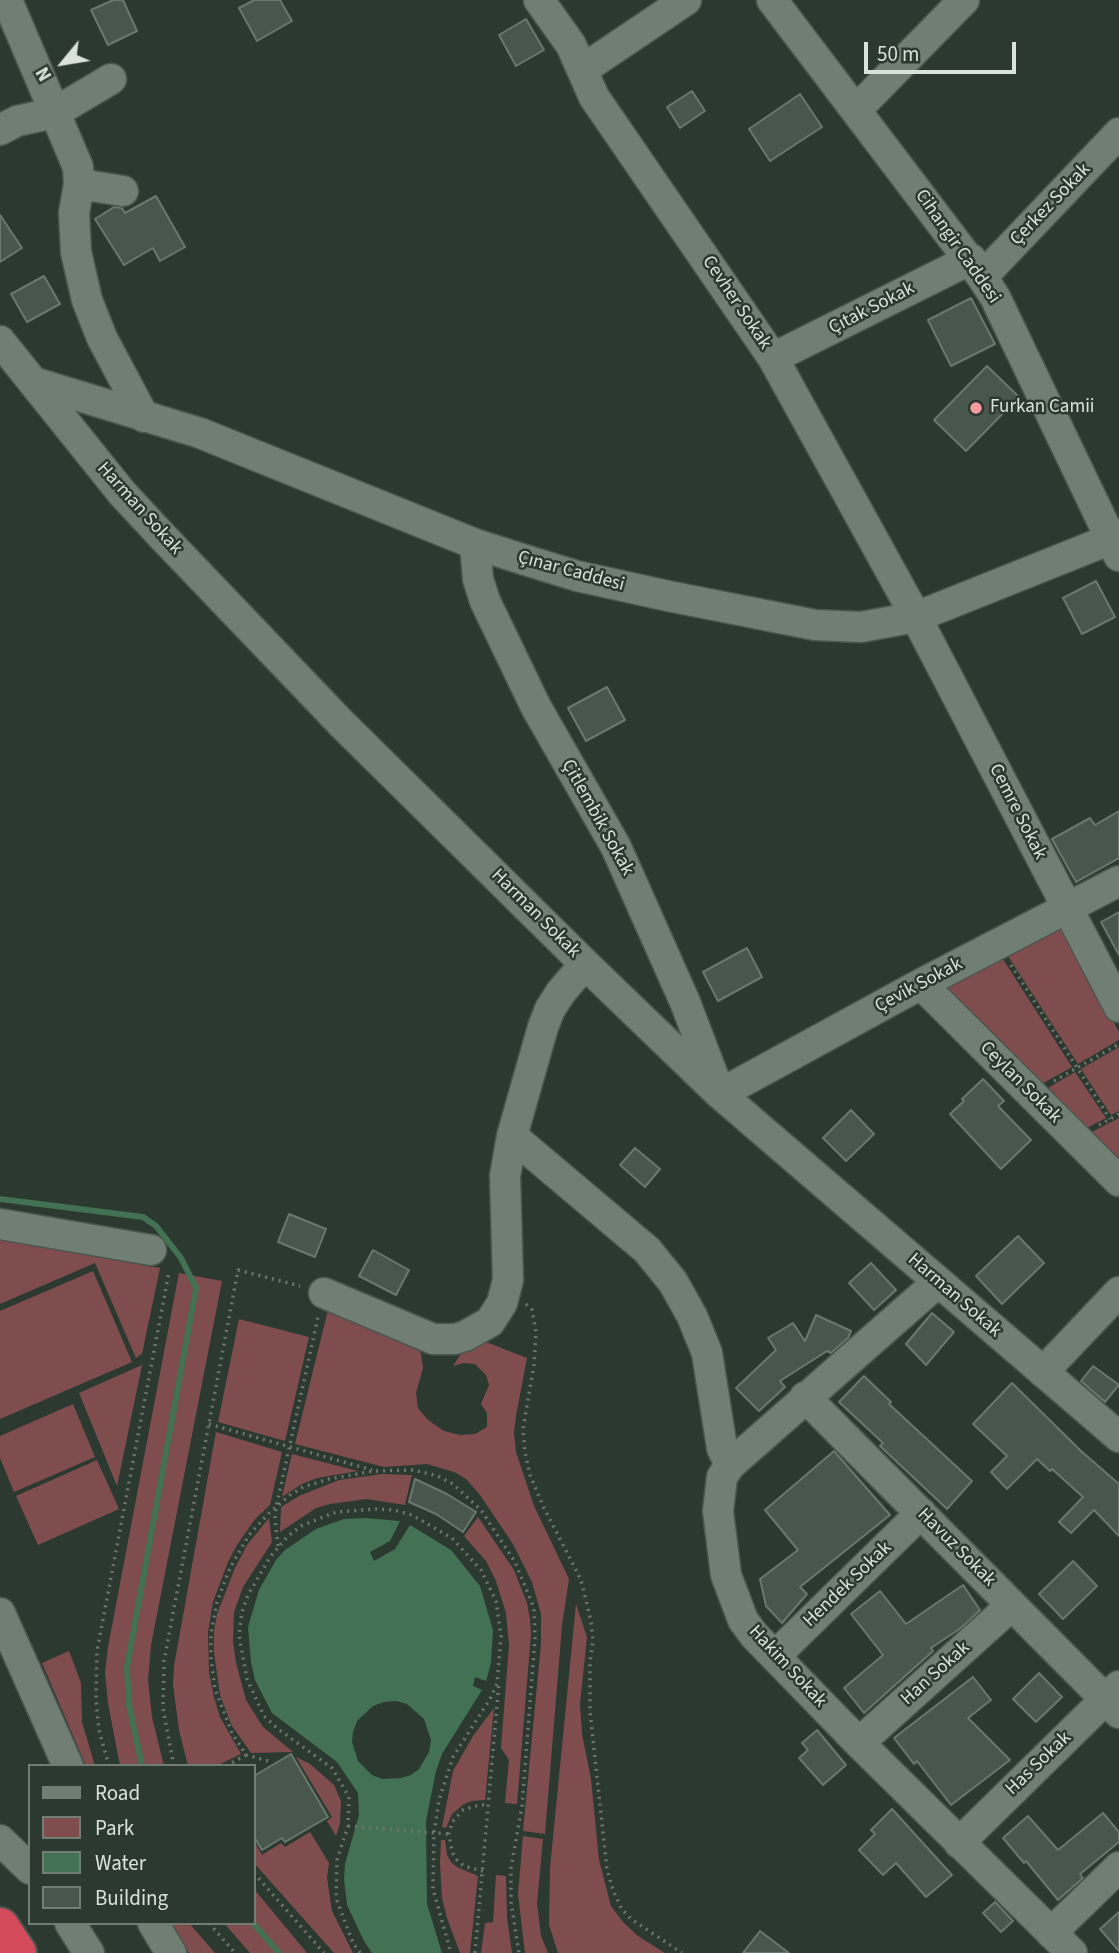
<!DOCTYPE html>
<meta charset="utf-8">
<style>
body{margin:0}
#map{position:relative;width:1119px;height:1953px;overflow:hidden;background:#2c3930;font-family:"Source Sans 3",sans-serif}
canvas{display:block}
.legend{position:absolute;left:28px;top:1764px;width:228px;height:161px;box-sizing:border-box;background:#2c3930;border:2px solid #727d75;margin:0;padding:9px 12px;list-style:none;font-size:21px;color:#dae2dc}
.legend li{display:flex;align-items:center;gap:14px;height:35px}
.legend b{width:35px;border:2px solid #727d75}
.north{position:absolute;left:28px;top:28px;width:70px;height:70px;-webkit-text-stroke:5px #2c3930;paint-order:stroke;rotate:240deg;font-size:19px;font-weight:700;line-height:28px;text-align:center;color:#dae2dc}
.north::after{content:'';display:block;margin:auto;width:24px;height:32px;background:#dae2dc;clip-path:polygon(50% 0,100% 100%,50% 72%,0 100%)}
.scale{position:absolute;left:864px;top:42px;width:152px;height:32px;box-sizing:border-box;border:4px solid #dae2dc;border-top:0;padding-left:9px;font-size:21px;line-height:24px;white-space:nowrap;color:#dae2dc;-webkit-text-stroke:5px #2c3930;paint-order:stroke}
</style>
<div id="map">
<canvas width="1119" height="1953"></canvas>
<ul class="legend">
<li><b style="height:9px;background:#707e74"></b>Road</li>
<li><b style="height:19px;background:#804d4f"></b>Park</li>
<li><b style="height:19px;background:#427153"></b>Water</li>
<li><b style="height:19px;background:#49564d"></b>Building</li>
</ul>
<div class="north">N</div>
<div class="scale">50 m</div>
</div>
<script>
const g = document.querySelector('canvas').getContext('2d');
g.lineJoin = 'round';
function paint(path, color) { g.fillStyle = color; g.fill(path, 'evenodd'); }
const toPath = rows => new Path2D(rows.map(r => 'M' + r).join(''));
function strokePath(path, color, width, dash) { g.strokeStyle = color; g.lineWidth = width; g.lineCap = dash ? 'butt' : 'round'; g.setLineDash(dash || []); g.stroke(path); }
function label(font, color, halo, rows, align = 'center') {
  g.font = font + ' "Source Sans 3",sans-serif'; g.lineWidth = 5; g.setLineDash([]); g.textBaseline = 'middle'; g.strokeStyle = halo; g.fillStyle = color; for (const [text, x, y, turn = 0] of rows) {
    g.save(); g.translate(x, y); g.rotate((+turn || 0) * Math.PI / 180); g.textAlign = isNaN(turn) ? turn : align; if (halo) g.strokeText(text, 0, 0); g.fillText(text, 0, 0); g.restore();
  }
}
paint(toPath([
 [1061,925,1119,1032,1119,1040,1078,1064,1006,953],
 [1001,956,1072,1067,1038,1086,941,987],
 [1119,1047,1119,1111,1111,1115,1081,1069],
 [1075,1072,1106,1118,1081,1131,1043,1091],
 [1119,1118,1119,1162,1090,1133],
 [0,1240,160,1268,142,1354,136,1358,95,1263,0,1304],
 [93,1271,132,1362,0,1419,0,1311],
 [179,1273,222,1281,151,1645,148,1680,152,1717,164,1766,120,1766,108,1703,105,1673,108,1647],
 [328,1310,416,1344,421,1354,423,1368,416,1393,418,1408,428,1420,444,1431,460,1435,475,1434,487,1427,487,1413,481,1404,489,1385,486,1375,475,1364,464,1363,453,1366,463,1351,476,1343,486,1342,527,1358,516,1416,514,1433,516,1452,534,1506,569,1579,562,1625,545,1834,523,1831,541,1644,541,1614,532,1582,513,1544,480,1495,466,1479,454,1472,427,1464,384,1467,295,1444],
 [239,1319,309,1337,285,1441,218,1422],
 [142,1365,117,1486,79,1393],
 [73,1404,95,1457,14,1492,0,1458,0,1436],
 [216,1432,282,1452,270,1505,255,1519,237,1545,228,1562,213,1602,208,1632,209,1672,214,1697,220,1717,241,1754,216,1766,188,1766,179,1730,173,1685,174,1666],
 [292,1454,358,1471,317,1478,302,1484,282,1497],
 [97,1460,119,1509,38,1545,16,1496],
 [382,1474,412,1475,405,1505,367,1499,330,1504,316,1508,280,1532,281,1507,299,1496,339,1480],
 [478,1517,514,1570,527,1603,530,1619,531,1634,517,1804,505,1803,509,1760,501,1748,509,1645,506,1613,496,1581,486,1561,464,1536],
 [269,1518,272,1542,243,1587,234,1612,233,1641,236,1663,246,1700,263,1727,293,1752,251,1753,232,1726,220,1695,214,1653,214,1631,217,1614,235,1568,247,1545],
 [576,1604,587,1637,580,1704,582,1734,591,1779,599,1860,611,1906,623,1922,638,1936,665,1953,558,1953,549,1925,550,1868],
 [69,1651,81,1683,82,1722,95,1766,86,1766,42,1663],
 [494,1708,485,1800,472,1801,464,1804,452,1814,446,1828,442,1827,453,1771,473,1736],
 [296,1757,310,1764,334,1785,341,1801,340,1823,336,1836,327,1821,332,1817],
 [310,1832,329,1863,327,1878,332,1911,353,1953,334,1953,254,1863,254,1841,262,1855,281,1843,285,1847],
 [523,1836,543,1839,537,1904,541,1936,548,1953,525,1953,518,1894],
 [441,1840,445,1840,447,1855,451,1862,457,1867,478,1876,470,1953,460,1953,447,1918,442,1898,440,1863],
 [496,1875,506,1876,507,1918,512,1953,481,1953,485,1923,493,1922],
 [254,1889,307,1953,250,1953,224,1923,254,1923],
 [170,1923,189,1923,215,1953,189,1953]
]), '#804d4f');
paint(toPath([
 [366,1518,400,1521,390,1541,370,1552,374,1561,395,1549,410,1525,451,1550,480,1586,493,1630,491,1663,486,1681,475,1677,473,1686,482,1690,442,1754,436,1771,426,1821,427,1904,442,1953,372,1953,364,1941,347,1905,344,1879,345,1864,359,1815,358,1793,337,1762,272,1713,255,1680,251,1662,248,1627,259,1590,276,1560,285,1550,316,1529,344,1519],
 [396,1701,407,1704,424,1719,431,1740,429,1752,419,1769,411,1775,401,1778,382,1779,372,1775,358,1761,352,1742,353,1732,357,1721,373,1706,384,1702]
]), '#427153');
strokePath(toPath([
 [0,1199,143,1217,156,1226,181,1258,196,1288,127,1667,129,1705,142,1766],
 [253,1923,279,1953]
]), '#427153', 6);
const building = toPath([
 [113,0,123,0,137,31,108,45,91,10,113,0],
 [254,0,280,0,292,21,257,41,239,8,254,0],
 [526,19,544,50,516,66,499,35,526,19],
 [692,91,705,111,680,128,667,107,692,91],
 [800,94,822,127,770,161,749,129,800,94],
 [156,196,185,247,160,261,153,248,124,265,95,219,114,207,122,208,125,213,156,196],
 [0,215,22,248,0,262,0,215],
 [44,276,60,304,27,322,11,294,44,276],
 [971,298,995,344,951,366,928,320,971,298],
 [987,366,1019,397,966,451,934,420,987,366],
 [1096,581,1115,617,1082,634,1063,598,1096,581],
 [607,687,625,720,586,741,568,708,607,687],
 [1119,811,1119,858,1076,882,1052,839,1090,818,1095,825,1119,811],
 [1119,912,1119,955,1101,922,1119,912],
 [747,948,762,977,718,1001,703,972,747,948],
 [983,1079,1004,1101,998,1106,1031,1140,1001,1169,950,1114,964,1101,962,1099,983,1079],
 [851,1110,874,1134,846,1161,823,1138,851,1110],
 [635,1148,660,1169,645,1187,620,1165,635,1148],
 [289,1214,326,1229,315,1257,278,1242,289,1214],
 [1018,1236,1044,1263,1002,1304,976,1276,1018,1236],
 [373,1250,409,1270,396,1295,359,1276,373,1250],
 [871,1263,896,1290,874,1310,849,1283,871,1263],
 [932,1313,954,1332,926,1365,906,1344,932,1313],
 [816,1315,851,1331,848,1338,831,1353,827,1351,780,1381,785,1387,759,1411,736,1388,776,1350,768,1338,793,1323,805,1341,816,1315],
 [1093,1366,1119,1385,1105,1402,1081,1381,1093,1366],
 [864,1376,891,1402,889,1404,972,1481,947,1509,880,1446,883,1443,839,1402,864,1376],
 [1012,1383,1081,1451,1119,1484,1119,1536,1094,1510,1071,1533,1059,1522,1083,1497,1052,1469,1050,1471,1037,1459,1007,1489,991,1472,1007,1456,973,1424,1012,1383],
 [834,1451,890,1515,800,1587,807,1594,782,1623,766,1606,760,1579,798,1550,765,1510,834,1451],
 [415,1479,447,1494,476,1512,463,1532,436,1514,409,1502,415,1479],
 [1073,1561,1097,1586,1063,1619,1039,1594,1073,1561],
 [963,1585,980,1610,961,1628,931,1648,933,1651,864,1713,844,1688,883,1655,851,1614,880,1591,906,1624,963,1585],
 [1039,1673,1062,1697,1036,1722,1013,1699,1039,1673],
 [973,1677,991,1700,968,1718,1010,1760,951,1805,917,1761,914,1764,894,1738,973,1677],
 [817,1730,846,1765,823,1785,799,1758,808,1750,802,1743,817,1730],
 [291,1754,328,1817,285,1842,282,1838,262,1850,254,1837,254,1776,291,1754],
 [892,1809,952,1875,926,1897,896,1863,883,1875,859,1850,875,1834,871,1830,892,1809],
 [1103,1813,1119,1832,1119,1842,1080,1874,1083,1878,1058,1900,1026,1861,1024,1863,1003,1838,1028,1816,1058,1850,1103,1813],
 [995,1902,1013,1921,1001,1932,983,1913,995,1902],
 [1119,1912,1119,1951,1100,1929,1119,1912],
 [760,1931,789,1953,743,1953,760,1931]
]);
paint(building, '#49564d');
strokePath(building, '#69786e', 2);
const minor = toPath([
 [7,0,78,167,79,184,74,213,76,252,87,300,102,338,144,417],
 [539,0,571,45,594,97,773,358,916,617,1119,1007],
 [772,0,982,277,995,297,1119,556],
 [582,70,686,0],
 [857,109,964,0],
 [0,130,17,121,54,113,111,79],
 [79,184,123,191],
 [982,277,1119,133],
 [0,341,122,493,162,536,341,723,585,964,720,1094,1119,1437],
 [773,358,971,259],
 [33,382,200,433,475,544,522,559,577,576,668,596,815,625,861,627,916,617,1111,539,1119,534],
 [475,544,478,579,485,601,536,707,616,847,685,1002,720,1094,921,984,1119,881],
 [921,984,1119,1181],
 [512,1136,647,1250,673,1282,692,1316,707,1353,722,1448,730,1465],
 [0,1224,151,1250],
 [938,1282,730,1465,722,1477,718,1511,726,1575,743,1620,754,1635,859,1743,1072,1953],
 [324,1293,433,1339,455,1339,465,1336,490,1322,502,1303,508,1280,505,1176,512,1136,543,1027,550,1009,561,992,585,964],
 [1043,1372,1119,1292],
 [805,1397,1119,1713],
 [0,1613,68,1766],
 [775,1656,921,1513],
 [859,1743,1012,1605],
 [0,1840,30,1869],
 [959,1843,1119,1686],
 [70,1923,89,1953],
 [153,1923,171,1953],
 [1051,1933,1119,1867]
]);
const highway = toPath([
 [0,1927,17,1953]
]);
strokePath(minor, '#4b564f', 33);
strokePath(highway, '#4b564f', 42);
strokePath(toPath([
 [1011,965,1110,1119],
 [1054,1081,1119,1044],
 [1099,1125,1119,1114],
 [526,1304,532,1310,536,1332,534,1365,523,1429,525,1452,530,1475,544,1508,581,1580,591,1621,593,1641,590,1662,590,1712,607,1869,613,1890,621,1908,631,1919,682,1953],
 [209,1424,372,1470],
 [278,1546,275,1519,276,1508,318,1317],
 [268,1761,246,1755,232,1733,215,1689,211,1659,211,1633,217,1602,230,1568,249,1535,268,1514,290,1495,303,1487,329,1479,374,1471,413,1470,438,1476,453,1484,481,1510,515,1562,534,1608,535,1638,522,1806,511,1868,511,1902,519,1953],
 [109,1766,99,1730,96,1701,97,1651,169,1272],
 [174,1766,163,1709,164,1661,238,1270,300,1286],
 [226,1766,246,1755],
 [348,1826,449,1834],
 [483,1871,464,1866,457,1860,452,1852,449,1834,452,1822,463,1810,479,1805,489,1805],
 [254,1873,324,1953],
 [209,1923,235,1953],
 [360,1953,353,1943,336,1898,337,1860,348,1826,349,1797,332,1768,278,1729,264,1716,247,1679,239,1635,242,1612,248,1595,270,1557,288,1536,301,1526,336,1512,376,1509,394,1510,412,1515,452,1538,481,1570,496,1601,501,1636,497,1684,490,1699,453,1757,439,1800,434,1833,433,1889,451,1953],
 [475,1953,499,1683]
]), '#6b766e', 3.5, [2, 5]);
strokePath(minor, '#707e74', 30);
strokePath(highway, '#d34a5a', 38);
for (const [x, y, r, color] of [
 [976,408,7,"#f59b9e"]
]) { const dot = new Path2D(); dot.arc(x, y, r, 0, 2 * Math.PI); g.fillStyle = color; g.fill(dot); strokePath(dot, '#2c3930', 2.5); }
label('19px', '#dae2dc', '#2c3930', [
 ["Çerkez Sokak",1051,205,-46],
 ["Cihangir Caddesi",957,247,55],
 ["Cevher Sokak",736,303,56],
 ["Çıtak Sokak",872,309,-27],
 ["Harman Sokak",139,509,48],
 ["Çınar Caddesi",571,572,15],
 ["Cemre Sokak",1017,812,63],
 ["Çitlembik Sokak",597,818,61],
 ["Harman Sokak",535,914,45],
 ["Çevik Sokak",919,986,-28],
 ["Ceylan Sokak",1020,1083,45],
 ["Harman Sokak",954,1296,41],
 ["Havuz Sokak",956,1548,45],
 ["Hendek Sokak",848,1585,-44],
 ["Hakim Sokak",787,1667,47],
 ["Han Sokak",936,1674,-42],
 ["Has Sokak",1039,1764,-44]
]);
label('19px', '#dae2dc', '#2c3930', [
 ["Furkan Camii",990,408]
], 'left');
</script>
